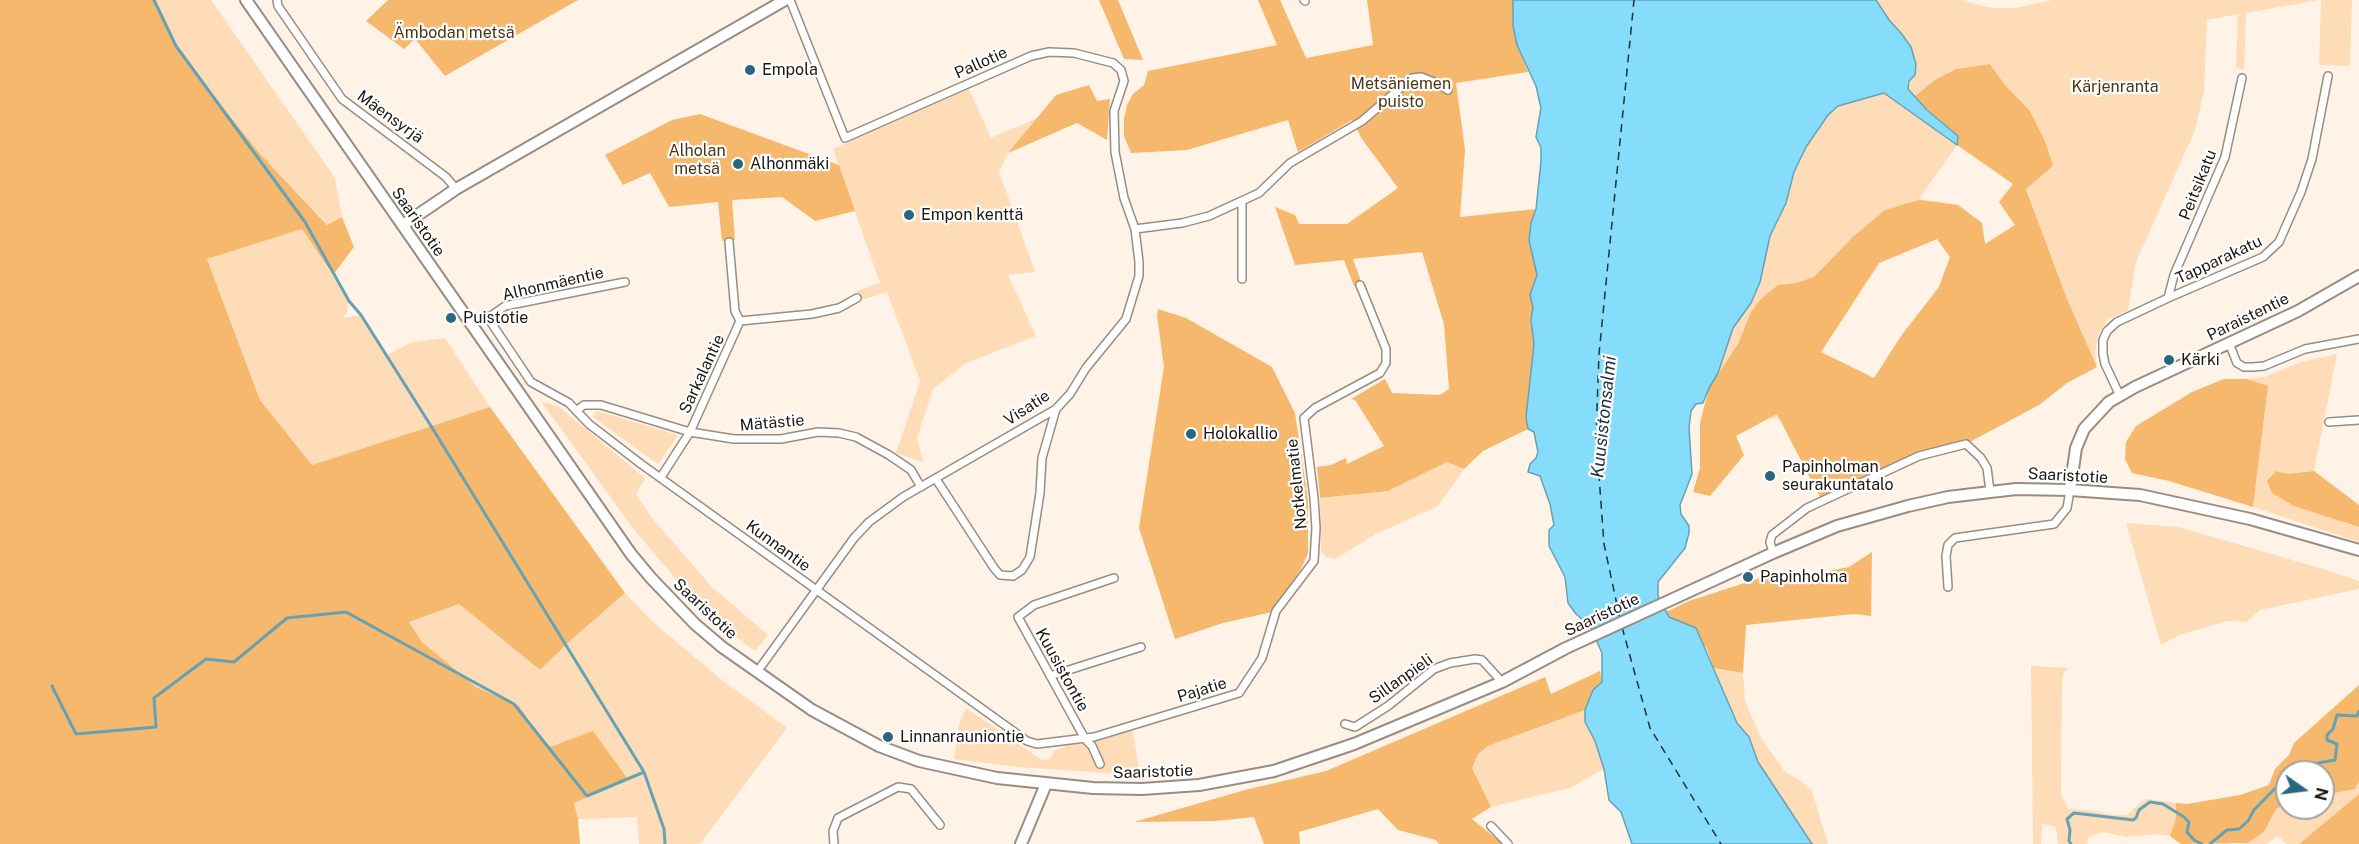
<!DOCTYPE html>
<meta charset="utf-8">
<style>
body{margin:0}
#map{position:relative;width:2359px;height:844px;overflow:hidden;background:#fef3e6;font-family:"Public Sans",sans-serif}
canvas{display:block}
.north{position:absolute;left:2275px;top:760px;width:60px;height:60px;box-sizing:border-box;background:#fff;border:2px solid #a4a2a0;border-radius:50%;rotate:104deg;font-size:16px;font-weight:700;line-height:24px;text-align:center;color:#1b1712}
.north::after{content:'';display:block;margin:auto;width:21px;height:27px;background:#28687c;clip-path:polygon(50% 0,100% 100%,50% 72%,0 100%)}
</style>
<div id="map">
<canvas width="2359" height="844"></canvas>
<div class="north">N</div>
</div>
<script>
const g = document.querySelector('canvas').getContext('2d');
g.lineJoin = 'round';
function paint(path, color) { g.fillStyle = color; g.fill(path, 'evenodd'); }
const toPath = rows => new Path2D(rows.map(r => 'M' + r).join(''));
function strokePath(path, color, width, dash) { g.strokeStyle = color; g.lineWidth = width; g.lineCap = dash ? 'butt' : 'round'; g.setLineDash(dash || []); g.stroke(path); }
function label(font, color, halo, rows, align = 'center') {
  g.font = font + ' "Public Sans",sans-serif'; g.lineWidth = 4.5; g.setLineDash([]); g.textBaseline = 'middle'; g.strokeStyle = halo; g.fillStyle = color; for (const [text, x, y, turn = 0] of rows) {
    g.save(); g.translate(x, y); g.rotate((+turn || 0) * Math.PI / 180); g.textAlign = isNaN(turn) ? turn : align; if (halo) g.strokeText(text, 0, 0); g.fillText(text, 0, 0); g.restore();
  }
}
paint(toPath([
 [153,0,211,0,335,178,342,217,328,225,262,156,198,77,176,46],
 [1841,0,1962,0,1978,5,1994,8,2015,8,2053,0,2319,0,2246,13,2244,69,2236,68,2238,14,2207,20,2204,91,2195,130,2136,262,2128,310,2108,319,2098,335,2095,354,2097,367,2067,299,2026,188,2053,166,2045,141,2030,111,2005,85,1990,64,1956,69,1914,97,1872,68],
 [2321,0,2352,0,2350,66,2319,65],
 [969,89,991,138,1038,118,1008,153,999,171,1035,272,1008,275,1036,336,966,363,933,389,917,438,923,462,896,453,920,381,887,292,858,301,857,291,880,283,833,149],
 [1884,93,1957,145,1919,199,1958,205,1982,223,1986,251,1901,336,1939,287,1950,257,1937,239,1879,263,1821,352,1841,426,1756,416,1814,277,1796,283,1778,285,1751,313,1738,344,1707,393,1755,116],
 [302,229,349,301,347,313,342,318,361,315,387,355,410,343,445,338,490,407,312,465,260,400,207,259],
 [2337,354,2314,471,2287,474,2276,471,2344,523,2359,527,2359,542,2253,507,2268,386,2247,379,2265,377,2301,362],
 [541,401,559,407,645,478,636,494,652,518,712,587,768,635,755,651,731,633,687,592,635,531],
 [597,411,678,435,658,464,593,417],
 [1447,462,1464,469,1438,506,1376,534,1335,559,1326,557,1321,551,1320,498,1388,491],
 [2126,523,2178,527,2323,569,2359,581,2359,589,2260,610,2247,622,2227,621,2180,635,2161,645],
 [625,593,652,621,718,677,787,728,700,844,639,844,637,817,578,819,574,803,547,748,519,706,476,687,422,642,409,622,459,604,540,670,571,640],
 [2031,666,2069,668,2064,673,2062,680,2061,793,2068,809,2088,810,2115,815,2127,815,2145,799,2176,803,2176,819,2170,836,2158,834,2126,837,2103,832,2089,837,2087,844,2058,844,2056,827,2042,824,2041,844,2033,844],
 [1714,668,1743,673,1745,701,1761,738,1785,772,1800,780,1812,791,1828,844,1812,844,1758,762,1749,737,1737,723],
 [966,708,1042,760,1050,759,1054,751,1069,745,1098,741,1132,728,1139,769,1108,773,1017,767,954,759,959,725],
 [1585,710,1585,722,1595,741,1604,769,1570,788,1491,807,1472,768,1478,754,1488,746],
 [2359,782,2359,794,2299,844,2287,844,2278,836,2266,844,2241,844,2248,843,2264,832,2276,809,2287,803,2287,808,2323,808,2323,792,2335,793,2355,789]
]), '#fddcb7');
paint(toPath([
 [0,0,153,0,176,46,198,77,262,156,327,225,342,217,354,247,333,275,302,229,207,259,260,400,312,465,490,407,625,593,571,640,540,670,459,604,409,622,422,642,476,687,519,706,547,748,593,731,627,778,574,803,578,819,580,844,0,844],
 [388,0,578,0,445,76,415,39,404,49,366,21],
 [1099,0,1118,0,1143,60,1124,59],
 [1258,0,1280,0,1306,58,1373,45,1367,0,1513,0,1513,27,1517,45,1528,72,1456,83,1465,150,1460,217,1536,209,1531,223,1537,275,1530,295,1533,308,1531,320,1534,344,1526,417,1528,429,1483,451,1464,469,1447,462,1388,491,1320,498,1317,467,1331,465,1346,458,1347,464,1384,446,1355,400,1351,399,1385,379,1392,393,1440,395,1449,389,1444,324,1422,252,1353,259,1362,284,1354,286,1344,260,1295,265,1275,207,1295,215,1299,224,1347,224,1398,188,1362,139,1352,120,1298,152,1288,120,1187,150,1131,153,1124,136,1124,119,1127,105,1133,94,1144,85,1148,71,1277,45],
 [1990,64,2005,85,2030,111,2045,141,2053,166,2026,189,2067,299,2097,367,2067,383,2039,405,1966,444,1919,456,1822,501,1777,414,1736,436,1744,455,1710,496,1693,492,1700,468,1700,423,1709,388,1738,344,1751,312,1761,299,1778,285,1796,283,1814,277,1854,236,1885,210,1919,200,1958,205,1982,223,1985,244,2015,225,1999,202,2013,184,1957,145,1957,136,1914,97,1935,80,1956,69],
 [1937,239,1950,257,1939,287,1901,336,1874,378,1821,352,1879,263],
 [1089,85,1097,101,1110,99,1107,140,1077,123,1008,153,1056,95],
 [700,114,839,165,855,211,815,221,782,197,732,200,735,240,722,241,718,202,669,207,650,173,623,185,605,155,672,120],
 [1158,309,1186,318,1272,367,1295,413,1308,500,1308,553,1301,569,1272,612,1223,623,1175,639,1139,528,1164,367,1157,315],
 [2224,379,2247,379,2268,386,2253,507,2169,481,2132,473,2125,459,2126,442,2136,426,2192,392],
 [2276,471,2287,474,2314,471,2359,505,2359,527,2294,506,2272,493,2267,481],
 [1872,552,1871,616,1854,614,1746,625,1743,673,1714,668,1706,647,1669,617,1666,612,1689,601,1763,577,1783,580,1849,567],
 [1600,671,1602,682,1593,690,1585,710,1488,746,1478,754,1472,768,1491,807,1472,819,1503,844,1439,844,1436,840,1398,830,1378,809,1299,832,1300,844,1264,844,1254,817,1215,821,1134,822,1245,790,1326,771,1545,677,1551,694],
 [2359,685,2359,782,2355,789,2335,793,2323,792,2323,772,2287,772,2287,803,2276,809,2264,832,2248,843,2181,844,2170,836,2176,819,2176,803,2187,804,2240,795,2269,785,2275,769,2289,755,2294,743],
 [2359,794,2359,844,2299,844]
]), '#f5b86c');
const water = toPath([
 [1513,0,1876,0,1889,20,1901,33,1911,47,1916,64,1915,75,1909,81,1908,89,1927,110,1958,136,1957,145,1884,93,1838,106,1828,115,1806,147,1794,172,1786,203,1770,236,1760,282,1751,303,1733,328,1718,373,1709,388,1703,403,1696,404,1691,411,1689,428,1692,474,1680,505,1681,514,1689,526,1689,533,1685,548,1658,582,1658,596,1669,617,1696,628,1737,723,1749,737,1758,762,1812,844,1632,844,1621,812,1609,800,1604,769,1595,741,1585,722,1585,710,1593,690,1602,682,1602,653,1590,626,1576,614,1568,603,1565,577,1549,546,1549,530,1554,525,1550,504,1540,476,1528,472,1530,464,1536,458,1538,452,1534,432,1528,429,1526,417,1534,344,1531,320,1533,308,1530,295,1537,275,1529,240,1531,223,1536,209,1541,161,1541,148,1536,137,1541,108,1536,86,1517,45,1513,26,1513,0]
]);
paint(water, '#86ddfb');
strokePath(water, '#66a2b5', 1.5);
strokePath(toPath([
 [154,0,176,46,305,222,349,301,361,315,431,426,644,772,664,829,665,844],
 [52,686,76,734,156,727,154,698,206,659,234,662,287,618,346,612,514,704,587,796,644,772],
 [2295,772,2312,764,2335,760,2337,744,2327,740,2327,735,2333,729,2337,715,2357,716,2359,711],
 [2071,844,2069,841,2070,830,2067,819,2074,813,2133,820,2136,818,2139,810,2150,802,2163,804,2184,817,2189,822,2187,832,2194,840,2202,844],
 [2210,844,2227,830,2239,829,2248,821,2254,810,2287,776]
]), '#66a2b5', 3);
strokePath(toPath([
 [1620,619,1604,544,1596,435,1599,354,1634,0],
 [1622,627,1650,728,1721,844]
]), '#1e323a', 1.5, [8, 6]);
const street = toPath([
 [277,0,278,6,342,99,446,177,456,189],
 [1304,0,1305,1],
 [1135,229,1182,223,1209,216,1259,193,1290,163,1362,121,1412,78,1421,77,1439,84,1448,90],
 [729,242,735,311,740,321],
 [1242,279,1242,201],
 [625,282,505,306,488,318,531,382,569,403,589,424,641,464,1027,741,1037,744,1094,737,1239,693,1262,658,1276,611,1314,561,1316,528,1314,498,1304,418,1315,408,1380,373,1386,363,1386,349,1360,285],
 [2168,298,2174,275,2225,157,2242,78],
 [2229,343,2237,363,2244,367,2253,367,2264,366,2305,349,2359,339],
 [2120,396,2105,364,2103,354,2103,340,2107,331,2117,322,2168,298,2263,257,2279,242,2301,192,2312,159,2328,76],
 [576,411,584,405,601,405,690,432,734,439,781,439,818,432,839,433,856,437,889,455,911,470,921,487],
 [2329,422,2359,420],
 [661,477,690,432,740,321,812,314,839,308,857,298],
 [936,479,994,568,1000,575,1013,576,1022,570,1030,557,1040,493,1042,458,1056,409],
 [1773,553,1770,542,1772,535,1807,508,1919,456,1966,444,1981,458,1987,468,1990,491],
 [1948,587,1946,556,1948,545,1955,538,2054,524,2067,508,2070,490],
 [757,672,854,538,869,522,903,497,1056,409,1070,394,1086,368,1126,319,1139,276,1139,262,1135,229,1124,198,1115,152,1114,111,1124,81,1121,70,1113,63,1074,53,1049,52,1031,56,845,138,790,0],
 [1050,676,1141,647],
 [1345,724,1355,727,1388,706,1434,669,1450,663,1475,659,1482,660,1502,682],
 [1100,764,1092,746,1085,739,1018,617,1034,605,1114,578],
 [1491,826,1508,844],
 [834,844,833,831,838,818,898,787,911,789,940,825]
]);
const secondary = toPath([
 [246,0,631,554,651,578,695,624,722,647,812,710,879,746,919,761,997,778,1093,788,1142,789,1199,785,1274,771,1354,744,1502,682,1566,648,1773,553,1837,526,1908,506,1948,497,2016,489,2070,490,2140,495,2250,519,2359,550],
 [403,225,456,189,785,0],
 [2070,490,2076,448,2084,429,2109,402,2135,387,2298,311,2359,276],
 [1021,844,1046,784]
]);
strokePath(street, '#988d82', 10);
strokePath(secondary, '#988d82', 14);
strokePath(street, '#fff', 7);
strokePath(secondary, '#fff', 10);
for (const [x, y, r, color] of [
 [750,70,6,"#28687c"],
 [738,164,6,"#28687c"],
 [909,215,6,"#28687c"],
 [451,318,6,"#28687c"],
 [2169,360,6,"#28687c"],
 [1191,434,6,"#28687c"],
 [1770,476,6,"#28687c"],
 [1748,577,6,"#28687c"],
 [888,737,6,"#28687c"]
]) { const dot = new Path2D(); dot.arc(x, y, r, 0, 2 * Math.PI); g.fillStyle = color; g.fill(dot); strokePath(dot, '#fff', 2); }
label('16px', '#4e3515', '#fff', [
 ["Ämbodan metsä",454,33],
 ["Metsäniemen",1401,84],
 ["puisto",1401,102],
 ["Kärjenranta",2115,87],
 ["Alholan",697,151],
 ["metsä",697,169]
]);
label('16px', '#1b1712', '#fff', [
 ["Pallotie",981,63,-24],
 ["Mäensyrjä",390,117,36],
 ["Peitsikatu",2198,185,-68],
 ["Saaristotie",418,222,55],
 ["Tapparakatu",2219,260,-25],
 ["Alhonmäentie",553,284,-13],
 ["Paraistentie",2248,317,-26],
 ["Sarkalantie",702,374,-65],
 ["Visatie",1027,408,-33],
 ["Mätästie",772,423,-5],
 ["Saaristotie",2068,476,3],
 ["Notkelmatie",1297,484,-96],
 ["Kunnantie",778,546,36],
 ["Saaristotie",705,609,43],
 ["Saaristotie",1602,615,-25],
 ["Kuusistontie",1062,670,61],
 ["Sillanpieli",1401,679,-35],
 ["Pajatie",1202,690,-17],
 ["Saaristotie",1153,772,-2]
]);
label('16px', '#1b1712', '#fff', [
 ["Empola",762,70],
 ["Alhonmäki",750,164],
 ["Empon kenttä",921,215],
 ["Puistotie",463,318],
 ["Kärki",2181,360],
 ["Holokallio",1203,434],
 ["Papinholman",1782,467],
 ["seurakuntatalo",1782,485],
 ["Papinholma",1760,577],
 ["Linnanrauniontie",900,737]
], 'left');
label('italic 18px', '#1e323a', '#fff', [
 ["Kuusistonsalmi",1604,417,-84]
]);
</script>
